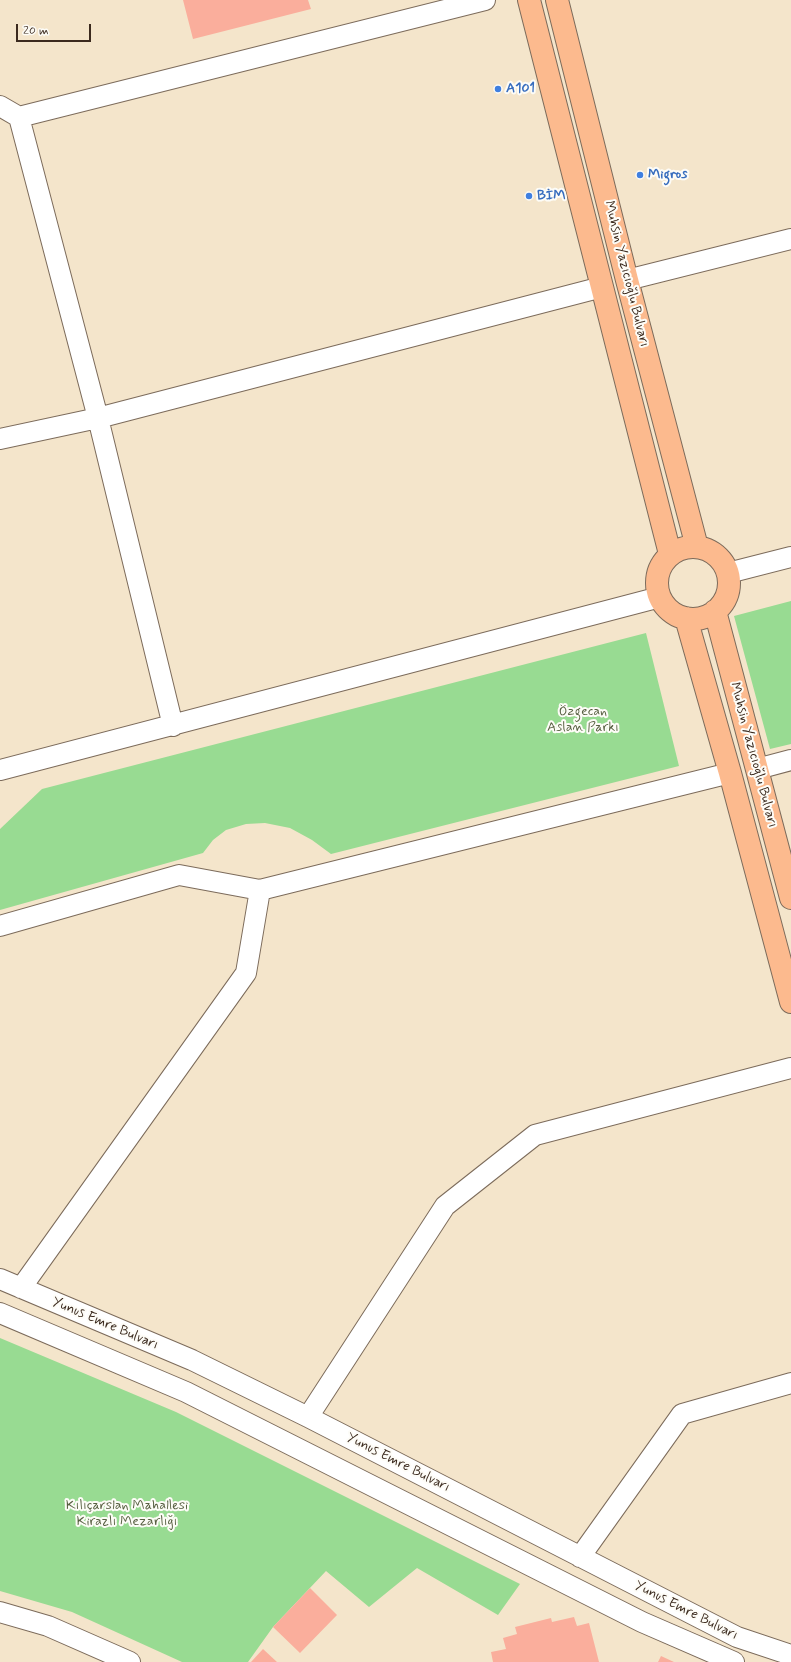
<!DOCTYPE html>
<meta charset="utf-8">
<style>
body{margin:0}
#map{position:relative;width:791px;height:1662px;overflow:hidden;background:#f4e5cb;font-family:Mynerve,sans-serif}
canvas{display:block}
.scale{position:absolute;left:16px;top:24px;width:75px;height:18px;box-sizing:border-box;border:2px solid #3b2a1e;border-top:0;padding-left:5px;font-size:12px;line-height:14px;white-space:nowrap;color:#3b2a1e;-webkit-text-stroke:3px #fdfcf7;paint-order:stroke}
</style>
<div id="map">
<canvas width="791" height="1662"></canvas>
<div class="scale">20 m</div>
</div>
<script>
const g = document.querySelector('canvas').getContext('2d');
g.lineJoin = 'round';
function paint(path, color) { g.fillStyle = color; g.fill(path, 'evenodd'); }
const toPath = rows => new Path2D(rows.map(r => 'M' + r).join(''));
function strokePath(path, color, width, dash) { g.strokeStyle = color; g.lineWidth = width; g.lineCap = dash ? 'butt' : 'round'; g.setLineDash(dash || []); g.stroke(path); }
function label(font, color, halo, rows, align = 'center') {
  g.font = font + ' Mynerve,sans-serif'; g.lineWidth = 4; g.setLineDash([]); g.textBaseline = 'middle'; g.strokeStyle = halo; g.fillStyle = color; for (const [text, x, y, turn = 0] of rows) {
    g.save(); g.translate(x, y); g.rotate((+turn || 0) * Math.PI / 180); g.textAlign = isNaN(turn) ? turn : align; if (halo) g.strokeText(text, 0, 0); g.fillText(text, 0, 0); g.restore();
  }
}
paint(toPath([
 [791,601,791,744,770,749,734,616],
 [646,633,679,766,331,854,312,840,290,828,265,823,246,824,226,830,213,840,203,853,0,910,0,829,42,789],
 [0,1338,176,1412,520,1584,498,1615,417,1568,369,1607,326,1571,273,1627,248,1662,182,1662,72,1612,0,1591]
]), '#98db92');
paint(toPath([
 [183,0,308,0,311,9,193,39],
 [310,1588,337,1615,300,1653,273,1627],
 [574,1617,577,1626,589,1623,599,1662,493,1662,491,1652,506,1649,503,1638,517,1634,515,1627,551,1618,552,1622],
 [263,1649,277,1662,251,1662],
 [661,1656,674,1662,658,1662]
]), '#faae9c');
const minor = toPath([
 [0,106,19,117],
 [627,280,791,239],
 [0,439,98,418,602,287],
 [728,573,791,557],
 [173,726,98,418,19,117,485,0],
 [757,769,791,760],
 [0,770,660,597],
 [260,890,730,773],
 [0,926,179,875,260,890,246,973,21,1288],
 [0,1279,192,1360,308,1417,737,1637,791,1655],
 [0,1313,186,1392,642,1622,734,1662],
 [308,1417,445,1206,535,1135,791,1068],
 [580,1557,682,1414,791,1383],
 [0,1612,48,1626,130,1662]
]);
const primary = toPath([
 [529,0,670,554],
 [557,0,627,280,697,547],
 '657 583a36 36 0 1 1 72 0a36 36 0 1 1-72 0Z',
 [715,611,791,898],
 [686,618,730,773,791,1002]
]);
strokePath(minor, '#7c6b5b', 22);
strokePath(primary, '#7c6b5b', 24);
strokePath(minor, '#fff', 20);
strokePath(primary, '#fcba8e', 22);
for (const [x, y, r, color] of [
 [498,89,4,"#3f7fe0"],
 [640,175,4,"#3f7fe0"],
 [529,196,4,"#3f7fe0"]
]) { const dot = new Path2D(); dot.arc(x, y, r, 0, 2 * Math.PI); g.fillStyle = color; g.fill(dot); strokePath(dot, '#fdfcf7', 1.5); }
label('bold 14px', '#366cbe', '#fdfcf7', [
 ["A101",506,89],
 ["Migros",648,175],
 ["BİM",537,196]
], 'left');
label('14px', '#3b2a1e', '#fdfcf7', [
 ["Muhsin Yazıcıoğlu Bulvarı",626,274,76],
 ["Muhsin Yazıcıoğlu Bulvarı",753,755,75],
 ["Yunus Emre Bulvarı",105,1324,23],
 ["Yunus Emre Bulvarı",398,1463,27],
 ["Yunus Emre Bulvarı",686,1611,27]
]);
label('14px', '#575f41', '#fdfcf7', [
 ["Özgecan",583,712],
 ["Aslan Parkı",583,728],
 ["Kılıçarslan Mahallesi",127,1506],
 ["Kirazlı Mezarlığı",127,1522]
]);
</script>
